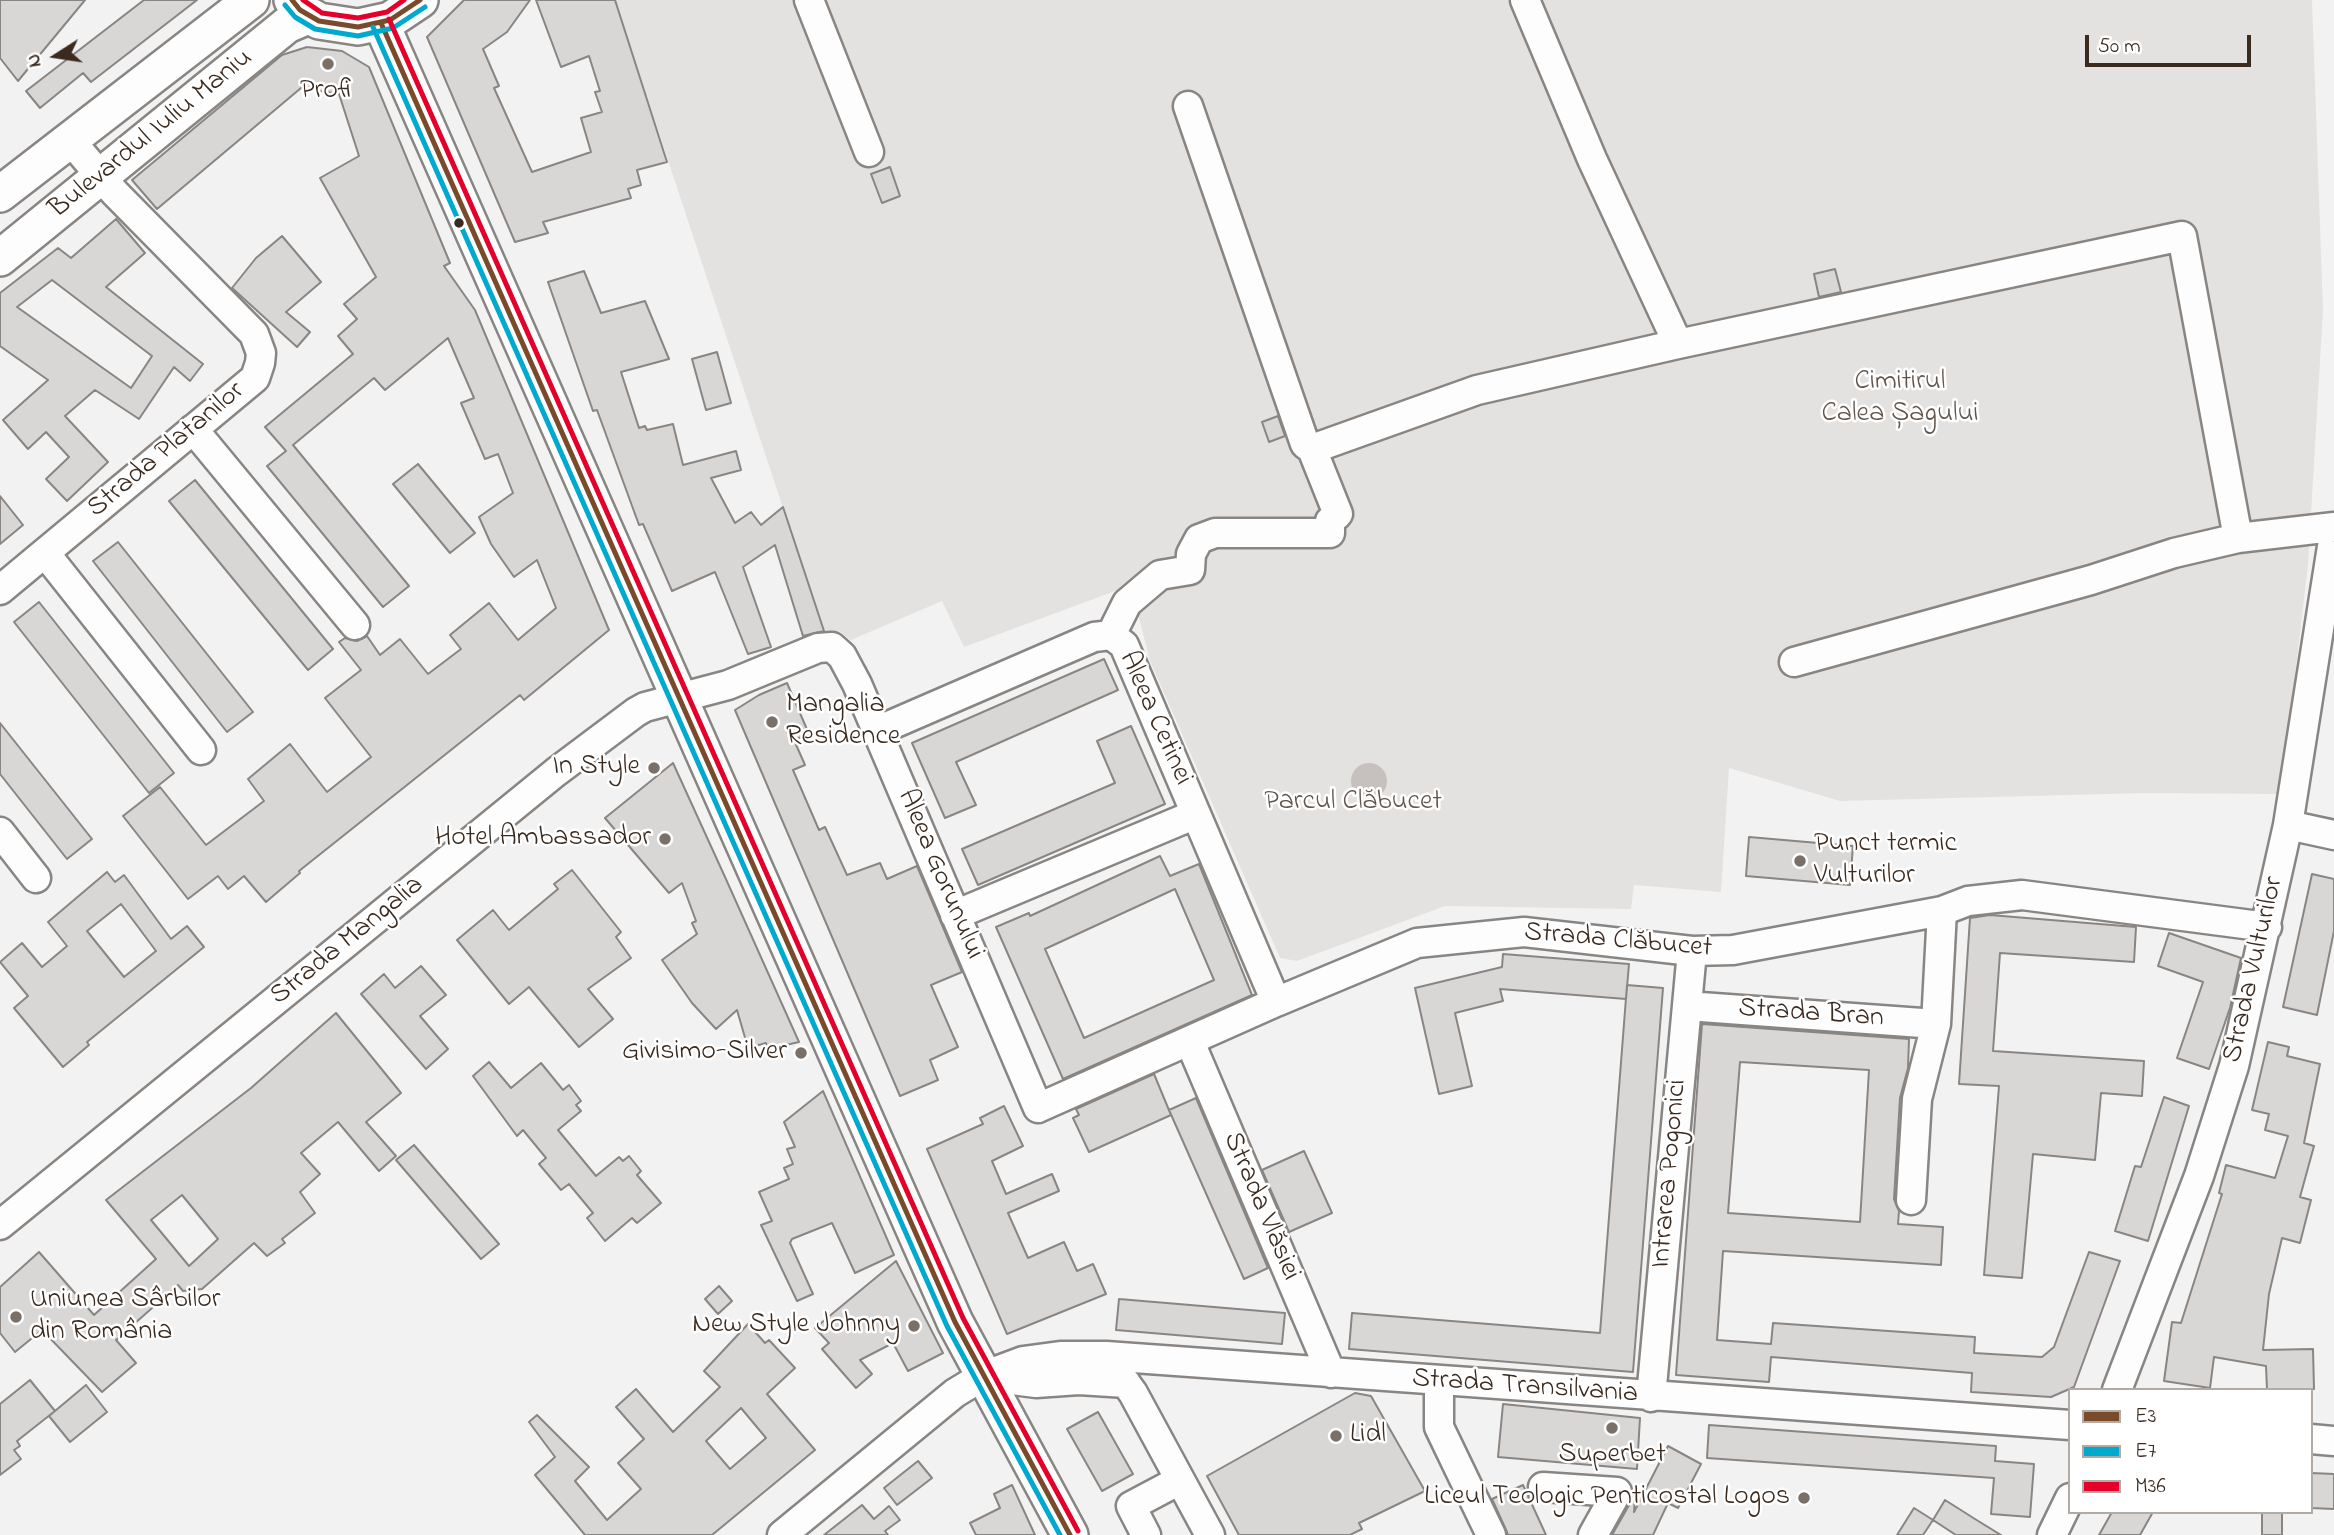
<!DOCTYPE html>
<meta charset="utf-8">
<style>
body{margin:0}
#map{position:relative;width:2334px;height:1535px;overflow:hidden;background:#f3f2f2;font-family:"Indie Flower",sans-serif}
canvas{display:block}
.legend{position:absolute;left:2068px;top:1388px;width:245px;height:126px;box-sizing:border-box;background:#fff;border:2px solid #b1aaa5;margin:0;padding:9px 12px;list-style:none;font-size:21px;color:#3b2a1e}
.legend li{display:flex;align-items:center;gap:14px;height:35px}
.legend b{width:35px;border:2px solid #b1aaa5}
.north{position:absolute;left:21px;top:21px;width:70px;height:70px;-webkit-text-stroke:5px #fff;paint-order:stroke;rotate:258deg;font-size:19px;font-weight:700;line-height:28px;text-align:center;color:#3b2a1e}
.north::after{content:'';display:block;margin:auto;width:24px;height:32px;background:#3b2a1e;clip-path:polygon(50% 0,100% 100%,50% 72%,0 100%)}
.scale{position:absolute;left:2085px;top:35px;width:166px;height:32px;box-sizing:border-box;border:4px solid #3b2a1e;border-top:0;padding-left:9px;font-size:21px;line-height:24px;white-space:nowrap;color:#3b2a1e;-webkit-text-stroke:5px #fff;paint-order:stroke}
</style>
<div id="map">
<canvas width="2334" height="1535"></canvas>
<ul class="legend">
<li><b style="height:9px;background:#7a4b2a"></b>E3</li>
<li><b style="height:9px;background:#00a9ce"></b>E7</li>
<li><b style="height:9px;background:#e4002b"></b>M36</li>
</ul>
<div class="north">N</div>
<div class="scale">50 m</div>
</div>
<script>
const g = document.querySelector('canvas').getContext('2d');
g.lineJoin = 'round';
function paint(path, color) { g.fillStyle = color; g.fill(path, 'evenodd'); }
const toPath = rows => new Path2D(rows.map(r => 'M' + r).join(''));
function strokePath(path, color, width, dash) { g.strokeStyle = color; g.lineWidth = width; g.lineCap = dash ? 'butt' : 'round'; g.setLineDash(dash || []); g.stroke(path); }
function label(font, color, halo, rows, align = 'center') {
  g.font = font + ' "Indie Flower",sans-serif'; g.lineWidth = 5; g.setLineDash([]); g.textBaseline = 'middle'; g.strokeStyle = halo; g.fillStyle = color; for (const [text, x, y, turn = 0] of rows) {
    g.save(); g.translate(x, y); g.rotate((+turn || 0) * Math.PI / 180); g.textAlign = isNaN(turn) ? turn : align; if (halo) g.strokeText(text, 0, 0); g.fillText(text, 0, 0); g.restore();
  }
}
paint(toPath([
 [615,0,2312,0,2323,310,2308,565,2281,794,2145,793,1840,801,1729,768,1721,892,1634,885,1631,909,1445,906,1297,961,1280,958,1150,661,1139,618,1118,590,964,647,942,601,851,640,839,631,824,632]
]), '#e4e2e0');
paint(toPath([
 '1351 781a18 18 0 1 1 36 0a18 18 0 1 1-36 0Z'
]), '#c6c0be');
const building = toPath([
 [0,0,85,0,18,81,0,58,0,0],
 [144,0,197,0,91,82,83,73,40,108,26,91,144,0],
 [464,0,530,0,507,32,483,49,499,86,494,88,532,172,591,152,581,118,602,112,595,92,600,91,589,56,561,67,536,0,615,0,667,162,637,170,641,185,628,189,631,198,543,222,548,233,515,242,427,37,464,0],
 [307,47,342,51,369,67,450,263,444,266,475,310,609,630,524,700,520,695,299,871,300,873,266,902,244,876,228,889,218,876,188,899,123,816,160,787,206,845,264,801,248,779,290,744,327,792,371,757,325,698,361,670,339,642,345,638,357,641,367,636,380,655,400,639,428,674,461,649,450,635,489,603,518,640,556,608,537,560,514,577,491,544,479,517,513,493,498,454,485,459,461,403,474,398,448,338,385,390,374,378,293,445,409,586,383,607,267,466,286,451,265,427,353,354,338,336,357,319,344,304,376,277,320,178,359,156,339,94,301,88,157,209,132,180,282,55,307,47],
 [890,167,900,196,882,203,871,174,890,167],
 [116,219,145,253,106,287,203,364,190,381,174,367,139,419,95,390,65,416,108,462,67,501,46,479,69,457,46,432,28,449,3,420,48,380,0,346,0,293,58,248,71,258,116,219],
 [52,280,152,356,131,388,17,307,52,280],
 [282,236,321,282,286,312,310,332,297,347,232,288,256,258,282,236],
 [1835,269,1841,292,1819,297,1814,274,1835,269],
 [584,271,601,313,645,301,669,359,621,372,639,428,645,426,647,430,673,424,683,465,736,451,741,470,711,478,735,523,751,512,761,525,783,507,824,631,803,636,775,545,743,567,771,647,748,654,715,572,672,591,643,524,639,525,597,410,593,411,548,282,584,271],
 [717,352,731,403,706,410,692,359,717,352],
 [1278,416,1285,436,1269,442,1262,422,1278,416],
 [418,464,475,533,450,553,393,484,418,464],
 [195,480,333,649,308,670,169,501,195,480],
 [0,496,23,525,0,544,0,496],
 [118,542,253,712,227,732,93,561,118,542],
 [39,602,174,773,149,793,14,622,39,602],
 [1104,659,1118,690,956,762,976,805,945,818,912,743,1104,659],
 [787,683,809,734,794,740,805,765,793,770,819,830,825,827,847,875,880,863,887,879,917,866,962,972,931,985,958,1047,930,1060,938,1080,900,1096,735,710,759,695,787,683],
 [0,723,92,839,67,859,0,774,0,723],
 [1131,726,1165,804,978,885,962,849,1115,783,1097,741,1131,726],
 [673,763,725,877,799,1042,768,1049,766,1043,748,1048,737,1010,716,1029,692,1003,662,960,697,934,692,923,696,921,682,883,669,893,605,818,673,763],
 [1749,837,1853,846,1850,885,1746,876,1749,837],
 [1160,856,1170,876,1199,864,1252,995,1063,1079,996,927,1029,913,1030,916,1160,856],
 [1175,889,1214,980,1084,1038,1045,949,1175,889],
 [572,870,621,932,616,937,631,958,588,989,613,1019,579,1047,529,987,509,1004,457,940,493,910,509,930,558,889,554,884,572,870],
 [107,872,115,882,124,875,171,939,187,926,204,947,87,1042,89,1045,63,1067,14,1008,28,996,0,962,22,943,42,967,67,946,48,922,107,872],
 [121,904,156,951,124,977,87,931,121,904],
 [2312,874,2334,879,2334,931,2317,1015,2283,1007,2312,874],
 [1990,915,2136,927,2134,962,2000,953,1993,1051,2144,1061,2142,1096,2101,1093,2095,1160,2033,1154,2022,1278,1984,1275,1999,1086,1959,1084,1970,918,1990,915],
 [2169,933,2241,958,2230,1008,2209,1069,2177,1058,2203,982,2158,966,2169,933],
 [1503,954,1629,964,1626,999,1500,989,1503,1001,1455,1013,1472,1086,1439,1094,1415,988,1502,967,1503,954],
 [421,966,446,995,420,1016,448,1049,426,1069,361,994,384,974,395,988,421,966],
 [1627,985,1663,988,1633,1372,1349,1349,1352,1313,1600,1333,1627,985],
 [336,1013,401,1093,366,1122,396,1156,379,1171,338,1122,301,1153,320,1174,300,1192,315,1213,282,1239,285,1243,267,1256,254,1243,202,1289,183,1291,178,1285,116,1340,136,1363,102,1392,42,1330,15,1352,0,1333,0,1287,39,1252,94,1315,156,1259,106,1200,251,1088,336,1013],
 [182,1195,218,1239,189,1266,151,1220,182,1195],
 [1702,1024,1909,1039,1908,1068,1900,1098,1894,1199,1899,1211,1898,1224,1943,1227,1941,1265,1723,1251,1717,1340,1771,1344,1773,1323,1975,1337,1974,1353,2042,1357,2054,1347,2089,1252,2120,1261,2074,1387,2051,1397,1971,1392,1972,1373,1771,1357,1769,1382,1676,1375,1702,1024],
 [1740,1062,1869,1070,1860,1222,1728,1213,1740,1062],
 [2268,1042,2289,1047,2287,1056,2320,1064,2304,1143,2314,1146,2300,1197,2311,1200,2300,1243,2282,1238,2269,1294,2263,1350,2313,1349,2314,1389,2267,1390,2266,1366,2214,1357,2210,1388,2164,1381,2172,1322,2181,1323,2222,1194,2219,1193,2226,1165,2275,1178,2288,1136,2265,1130,2269,1114,2252,1110,2268,1042],
 [489,1062,511,1088,541,1063,563,1090,569,1085,581,1101,576,1105,581,1111,558,1130,596,1176,619,1157,623,1161,629,1156,641,1171,637,1175,661,1203,637,1223,632,1218,605,1241,587,1218,593,1213,569,1184,561,1190,539,1164,546,1158,523,1130,517,1136,473,1076,489,1062],
 [1154,1074,1171,1115,1089,1152,1073,1118,1079,1115,1076,1109,1154,1074],
 [823,1091,894,1255,855,1273,832,1223,792,1239,790,1243,813,1294,797,1301,761,1225,772,1221,759,1192,789,1179,784,1168,793,1164,787,1149,795,1147,784,1122,823,1091],
 [2164,1097,2189,1106,2148,1241,2115,1231,2135,1166,2141,1167,2164,1097],
 [1196,1098,1268,1268,1244,1279,1169,1110,1196,1098],
 [1004,1106,1023,1146,992,1161,1006,1194,1052,1174,1059,1191,1008,1213,1028,1258,1064,1242,1077,1271,1093,1264,1106,1294,1007,1334,927,1149,983,1124,980,1118,1004,1106],
 [414,1145,499,1244,481,1259,396,1160,414,1145],
 [1304,1151,1332,1213,1289,1232,1262,1170,1304,1151],
 [896,1261,943,1353,908,1371,893,1343,860,1360,872,1374,856,1388,822,1349,829,1343,815,1328,896,1261],
 [719,1286,732,1301,718,1314,705,1299,719,1286],
 [1119,1299,1285,1313,1282,1344,1116,1330,1119,1299],
 [748,1324,765,1343,769,1340,795,1368,767,1394,815,1450,712,1535,585,1535,535,1475,555,1457,529,1422,537,1415,589,1467,575,1481,607,1520,641,1489,618,1463,644,1439,616,1407,636,1389,673,1432,720,1387,704,1371,748,1324],
 [741,1408,766,1438,730,1469,706,1441,741,1408],
 [30,1380,55,1411,17,1441,20,1446,14,1450,21,1459,0,1475,0,1404,30,1380],
 [86,1385,107,1412,70,1442,49,1416,86,1385],
 [1355,1393,1371,1396,1425,1491,1359,1523,1362,1529,1350,1535,1239,1535,1207,1476,1355,1393],
 [1503,1404,1640,1418,1637,1469,1498,1457,1503,1404],
 [1098,1412,1133,1474,1102,1491,1067,1429,1098,1412],
 [1709,1425,1996,1446,1995,1461,2034,1464,2030,1517,1991,1514,1994,1478,1707,1458,1709,1425],
 [1668,1446,1701,1464,1678,1508,1668,1503,1653,1535,1612,1535,1632,1500,1636,1484,1634,1512,1668,1446],
 [918,1461,932,1478,897,1505,884,1488,918,1461],
 [2311,1473,2334,1474,2334,1509,2311,1508,2311,1473],
 [1012,1485,1035,1535,976,1535,970,1523,1000,1508,994,1494,1012,1485],
 [1523,1485,1546,1535,1508,1535,1507,1532,1492,1499,1523,1485],
 [1945,1500,1975,1519,2001,1535,1956,1535,1933,1520,1945,1500],
 [862,1505,874,1519,889,1506,900,1520,885,1531,888,1535,824,1535,862,1505],
 [1914,1508,1933,1520,1923,1535,1897,1535,1914,1508],
 [2112,1512,2153,1512,2140,1535,2099,1535,2112,1512],
 [2262,1512,2282,1512,2282,1535,2262,1535,2262,1512]
]);
paint(building, '#d9d7d6');
strokePath(building, '#898582', 2);
const minor = toPath([
 [809,0,869,152],
 [1525,0,1592,159,1678,344],
 [193,429,355,625],
 [1312,449,1477,390,1678,344,2182,236,2238,538],
 [45,553,201,750],
 [0,590,255,378,260,363,261,353,254,334,115,193,70,140],
 [1111,635,1127,603,1160,575,1190,570,1191,554,1199,539,1215,533,1330,533,1330,521,1338,514,1312,449,1305,444,1188,106],
 [1794,662,2091,580,2174,553,2238,538,2334,527],
 [877,731,1094,637,1111,635,1124,645,1276,1002],
 [2288,825,2334,835],
 [0,832,36,878],
 [955,915,1196,814],
 [1687,1006,1936,1024],
 [1190,1042,1331,1373],
 [1911,1200,1917,1099,1936,1024,1942,911],
 [0,1225,556,772,636,712,645,707,728,685,818,648,832,647,842,656,857,684,1038,1108,1276,1002,1417,943,1524,932,1692,951,1733,950,1942,911,1968,901,2022,895,2267,927],
 [1106,1356,1133,1393,1210,1535],
 [989,1377,1036,1383,1079,1380,1126,1383],
 [1439,1382,1439,1427,1491,1535],
 [2117,1390,2199,1176,2234,1066,2288,825,2334,534],
 [1651,1397,1692,951],
 [2311,1439,2334,1441],
 [1543,1487,1617,1492,1593,1535],
 [782,1535,955,1393,983,1376,1023,1361,1060,1356,1106,1356,2070,1425],
 [1146,1535,1131,1506,1180,1480],
 [2052,1535,2070,1498]
]);
const major = toPath([
 [292,0,300,10,319,21,358,27,390,20,420,0],
 [381,23,955,1322,1070,1535],
 [0,194,251,0],
 [0,258,287,25,308,16]
]);
strokePath(minor, '#898582', 33);
strokePath(major, '#898582', 40);
strokePath(minor, '#fdfdfd', 28);
strokePath(major, '#fdfdfd', 35);
strokePath(toPath([
 [292,0,300,10,319,21,358,27,390,20,420,0],
 [381,23,955,1322,1070,1535]
]), '#7a4b2a', 5);
strokePath(toPath([
 [285,5,295,17,315,29,358,36,393,28,425,7],
 [373,27,947,1326,1060,1535]
]), '#00a9ce', 5);
strokePath(toPath([
 [303,0,322,13,358,18,387,12,404,0],
 [389,19,963,1318,1078,1531]
]), '#e4002b', 5);
for (const [x, y, r, color] of [
 [328,64,7,"#7b7068"],
 [459,223,6,"#3b2a1e"],
 [772,722,7,"#7b7068"],
 [654,768,7,"#7b7068"],
 [665,839,7,"#7b7068"],
 [1800,861,7,"#7b7068"],
 [801,1053,7,"#7b7068"],
 [16,1317,7,"#7b7068"],
 [914,1326,7,"#7b7068"],
 [1612,1428,7,"#7b7068"],
 [1336,1436,7,"#7b7068"],
 [1804,1498,7,"#7b7068"]
]) { const dot = new Path2D(); dot.arc(x, y, r, 0, 2 * Math.PI); g.fillStyle = color; g.fill(dot); strokePath(dot, '#fff', 2.5); }
label('28px', '#3b2a1e', '#fff', [
 ["Profi",328,92,"center"],
 ["Mangalia",786,706,"left"],
 ["Residence",786,738,"left"],
 ["In Style",640,768],
 ["Hotel Ambassador",651,839],
 ["Punct termic",1814,845,"left"],
 ["Vulturilor",1814,877,"left"],
 ["Givisimo-Silver",787,1053],
 ["Uniunea Sârbilor",30,1301,"left"],
 ["din România",30,1333,"left"],
 ["New Style Johnny",900,1326],
 ["Lidl",1350,1436,"left"],
 ["Superbet",1612,1456,"center"],
 ["Liceul Teologic Penticostal Logos",1790,1498]
], 'right');
label('28px', '#3b2a1e', '#fff', [
 ["Bulevardul Iuliu Maniu",152,135,-39],
 ["Strada Platanilor",167,451,-40],
 ["Aleea Cetinei",1154,719,66],
 ["Aleea Gorunului",939,875,67],
 ["Strada Mangalia",348,942,-39],
 ["Strada Clăbucet",1618,942,5],
 ["Strada Vulturilor",2255,970,-77],
 ["Strada Bran",1811,1015,4],
 ["Intrarea Pogonici",1671,1174,-85],
 ["Strada Vlăsiei",1260,1207,67],
 ["Strada Transilvania",1525,1388,4]
]);
label('28px', '#62554b', '#fff', [
 ["Cimitirul",1900,383],
 ["Calea Șagului",1900,415],
 ["Parcul Clăbucet",1353,803]
]);
</script>
